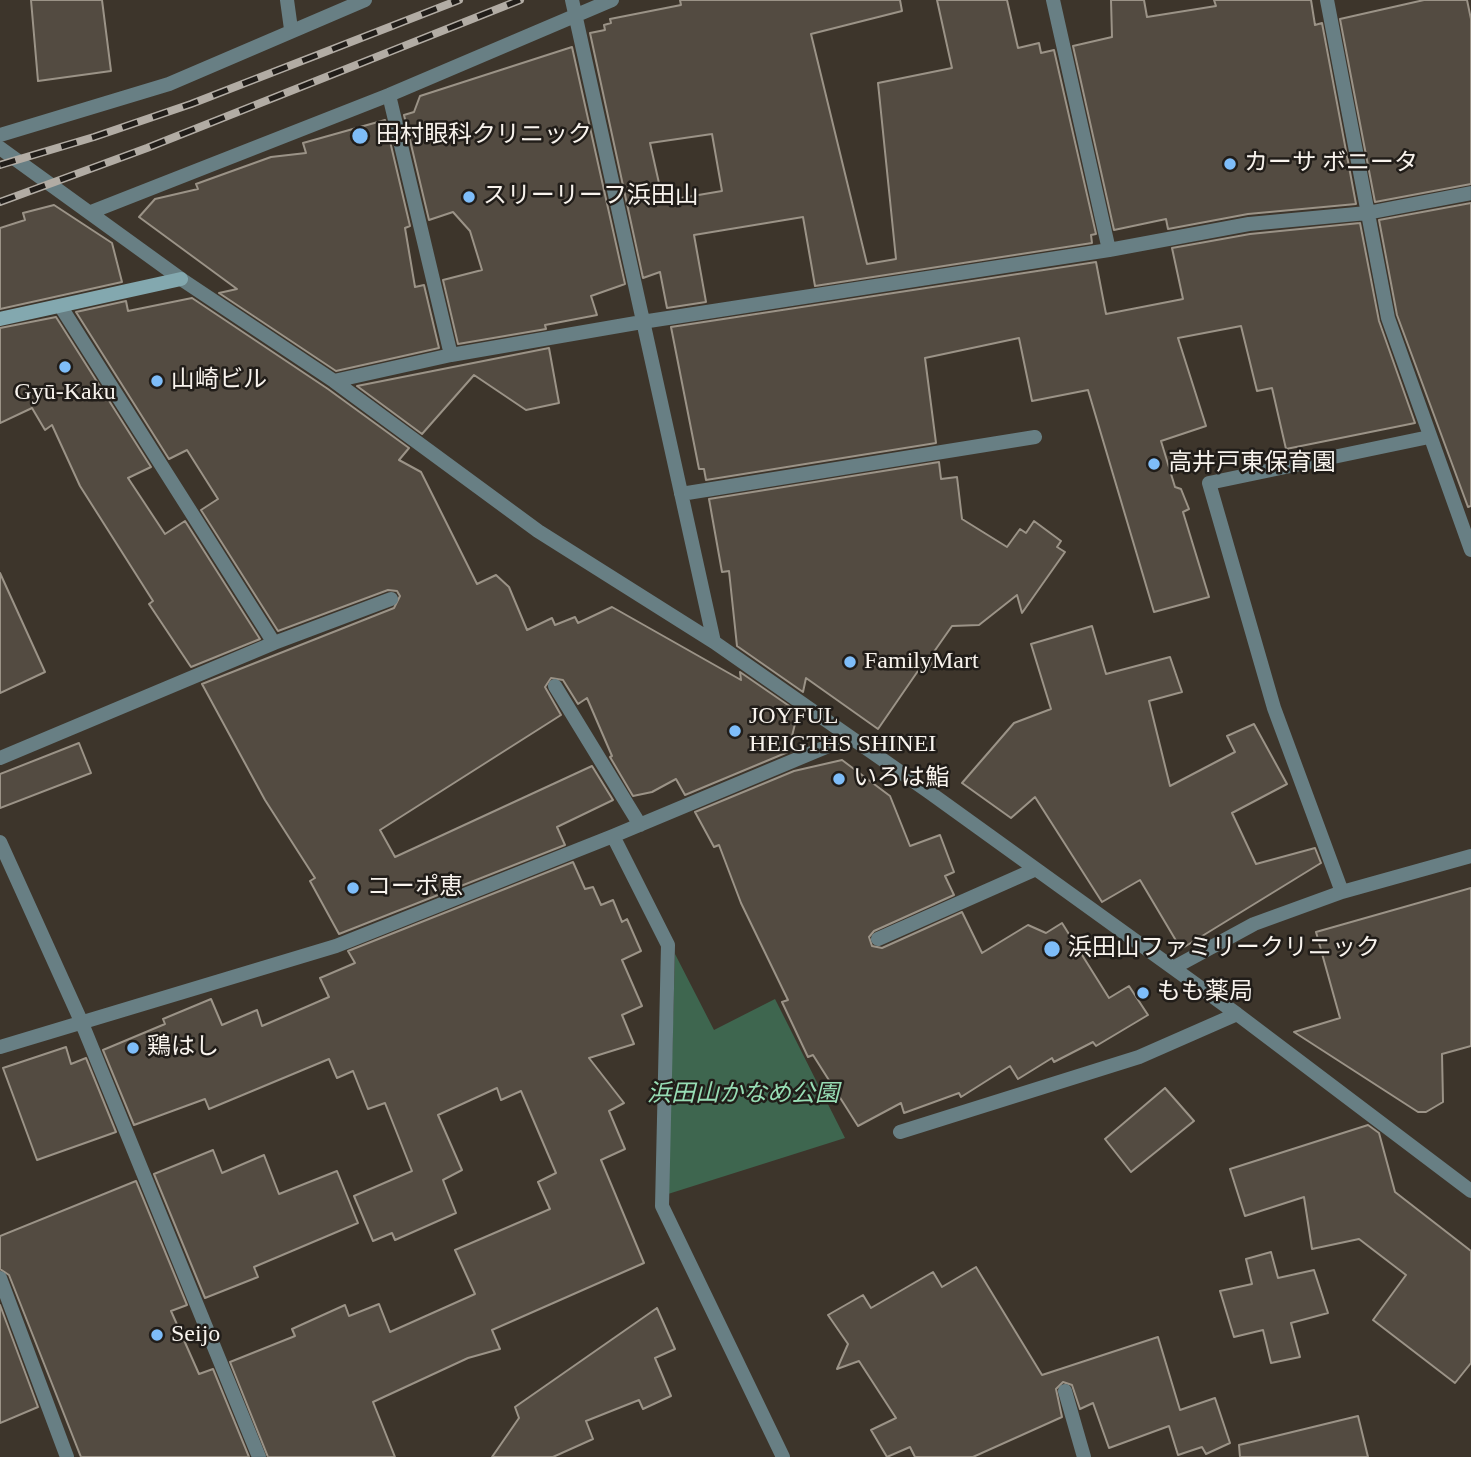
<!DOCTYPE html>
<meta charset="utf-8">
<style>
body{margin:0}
canvas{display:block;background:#3d352b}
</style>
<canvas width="1471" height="1457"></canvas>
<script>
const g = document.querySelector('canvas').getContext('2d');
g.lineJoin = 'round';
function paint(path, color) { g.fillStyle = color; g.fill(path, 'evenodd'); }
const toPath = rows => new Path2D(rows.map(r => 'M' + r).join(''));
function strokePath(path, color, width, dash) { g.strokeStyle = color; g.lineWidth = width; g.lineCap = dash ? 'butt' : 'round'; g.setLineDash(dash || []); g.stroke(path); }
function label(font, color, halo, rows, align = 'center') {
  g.font = font + ' "Times New Roman","Noto Sans JP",serif'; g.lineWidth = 5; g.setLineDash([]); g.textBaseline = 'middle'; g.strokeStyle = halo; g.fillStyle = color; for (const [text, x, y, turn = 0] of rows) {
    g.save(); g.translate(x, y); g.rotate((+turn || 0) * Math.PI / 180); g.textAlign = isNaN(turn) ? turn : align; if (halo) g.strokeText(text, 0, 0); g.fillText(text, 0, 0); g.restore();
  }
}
paint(toPath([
 [675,954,714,1030,775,999,845,1138,668,1194]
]), '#3e664f');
const building = toPath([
 [31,0,102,0,111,71,38,81,31,0],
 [680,0,900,0,902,11,811,34,867,264,896,259,878,83,952,68,937,0,1007,0,1018,48,1039,43,1041,53,1054,50,1096,234,1091,235,1092,243,815,286,803,217,694,235,706,302,667,308,660,272,643,278,590,33,605,30,604,25,611,23,610,19,681,5,680,0],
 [712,134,722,191,663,201,650,143,712,134],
 [1111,0,1144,0,1147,17,1216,6,1214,0,1311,0,1315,25,1322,23,1356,204,1248,214,1168,229,1166,219,1114,230,1073,46,1112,37,1111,0],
 [1424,0,1467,0,1471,19,1471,184,1375,202,1340,19,1424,0],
 [572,47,625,284,591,296,597,315,545,325,546,329,458,344,443,280,482,270,470,231,453,212,429,220,404,115,414,112,420,96,572,47],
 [385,120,410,226,405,228,415,287,424,285,439,348,336,371,219,293,237,289,139,217,155,199,198,189,196,184,271,157,306,153,303,143,385,120],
 [1471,203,1471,506,1468,507,1397,315,1379,220,1471,203],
 [54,205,112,243,122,282,0,309,0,228,25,220,23,213,54,205],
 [1360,223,1379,321,1415,423,1286,449,1272,388,1257,391,1241,326,1178,338,1206,426,1161,441,1175,487,1181,489,1189,509,1183,512,1209,597,1154,612,1088,390,1032,401,1019,338,925,358,936,443,706,480,704,469,699,469,671,327,1096,262,1106,314,1183,299,1172,248,1250,234,1360,223],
 [192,298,328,389,409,448,399,460,421,472,477,584,496,575,509,587,527,630,552,618,555,625,575,617,578,623,612,607,741,680,740,672,798,712,788,752,685,795,676,779,652,792,633,796,610,757,612,756,587,698,578,704,563,680,551,678,545,687,561,715,380,830,395,857,592,766,613,800,557,827,565,845,339,934,310,881,315,878,265,800,202,684,394,608,400,596,397,591,388,590,278,631,201,510,218,499,187,450,169,459,76,312,126,301,128,311,192,298],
 [56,317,151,467,128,478,165,534,185,521,260,639,191,667,149,604,153,601,80,486,52,425,45,430,32,408,0,423,0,328,56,317],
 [549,348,559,403,526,410,474,375,422,434,357,386,549,348],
 [939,462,941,479,957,477,962,519,1007,547,1020,529,1026,533,1034,521,1061,541,1057,547,1065,552,1022,613,1017,595,979,625,952,626,931,656,933,666,920,668,878,729,806,678,803,692,737,646,729,571,722,572,709,499,939,462],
 [0,573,45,672,0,693,0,573],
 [1092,626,1106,674,1170,657,1182,692,1149,701,1170,786,1235,752,1227,736,1254,724,1287,784,1232,813,1256,864,1315,848,1321,863,1181,949,1140,880,1102,902,1035,797,1011,818,962,783,1014,723,1051,709,1031,644,1092,626],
 [79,743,91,773,0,808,0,774,79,743],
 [842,760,890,796,910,846,940,835,954,872,945,876,954,895,874,931,869,937,872,946,882,948,962,912,982,953,1028,925,1046,933,1062,923,1109,998,1129,986,1148,1015,1096,1046,1093,1042,1054,1062,1052,1058,1018,1079,1010,1066,961,1097,959,1093,904,1113,901,1103,858,1126,813,1055,808,1057,782,1002,788,1000,741,903,719,845,714,847,695,812,794,771,842,760],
 [573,862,585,889,593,887,601,905,613,900,622,922,627,919,641,951,622,960,642,1006,622,1015,634,1044,589,1058,624,1103,609,1111,625,1149,601,1160,644,1263,492,1330,500,1349,468,1358,373,1402,395,1457,268,1457,230,1362,295,1336,292,1329,345,1305,349,1316,379,1304,390,1332,475,1294,455,1250,550,1209,538,1182,556,1173,521,1091,501,1100,497,1088,438,1115,462,1170,443,1180,456,1213,395,1240,392,1233,373,1241,354,1196,412,1171,385,1103,368,1109,353,1071,337,1078,329,1059,209,1109,205,1099,134,1125,103,1050,165,1024,163,1019,211,999,222,1025,257,1010,262,1026,329,997,320,978,355,963,348,951,573,862],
 [1471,888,1471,1046,1442,1054,1443,1102,1426,1112,1418,1112,1294,1032,1340,1018,1316,932,1471,888],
 [66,1047,71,1064,86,1058,116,1132,37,1160,3,1068,66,1047],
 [1165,1088,1194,1121,1131,1172,1105,1139,1165,1088],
 [1368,1125,1379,1133,1395,1192,1471,1251,1471,1363,1455,1383,1373,1320,1406,1275,1359,1239,1312,1249,1304,1197,1245,1216,1230,1169,1368,1125],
 [213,1150,222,1173,264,1155,279,1194,337,1171,358,1223,254,1267,258,1277,205,1298,154,1174,213,1150],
 [136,1181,187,1305,171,1311,199,1374,213,1369,249,1457,81,1457,9,1275,0,1269,0,1236,136,1181],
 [1271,1252,1278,1278,1314,1270,1328,1313,1291,1323,1300,1357,1271,1363,1263,1330,1234,1337,1220,1291,1252,1284,1246,1259,1271,1252],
 [976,1267,1042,1375,1158,1337,1180,1410,1215,1398,1230,1443,1206,1454,1202,1447,1178,1455,1169,1426,1109,1448,1093,1403,1080,1409,1072,1385,1063,1382,1056,1389,1062,1417,973,1457,915,1457,910,1447,887,1457,871,1430,896,1418,859,1361,837,1369,848,1344,828,1315,863,1295,871,1308,933,1272,942,1287,976,1267],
 [0,1305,38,1407,0,1423,0,1305],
 [657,1308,675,1349,655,1358,671,1396,643,1409,639,1400,586,1421,593,1439,553,1457,492,1457,519,1418,515,1407,657,1308],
 [1358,1416,1368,1457,1240,1457,1239,1445,1358,1416]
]);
paint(building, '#534b41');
strokePath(building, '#9b9387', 2);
strokePath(toPath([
 [287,0,291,29],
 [572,0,714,642],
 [1053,0,1109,250],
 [1327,0,1388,318,1471,550],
 [389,95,451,355],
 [0,135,169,84,365,0],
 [0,148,181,279,334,381,538,531,714,642,929,792,1237,1014,1471,1191],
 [91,212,389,95,612,0],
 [61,307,274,643],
 [334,381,451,355,642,322,1109,250,1249,224,1367,213,1471,193],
 [681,494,1035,437],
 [555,686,640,825],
 [0,758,274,643,391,599],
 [613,836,668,945,662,1206,783,1457],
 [0,842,81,1021,259,1457],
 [1342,892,1274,708,1209,483,1429,437],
 [878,939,1036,869],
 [1173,968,1254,924,1342,892,1471,856],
 [0,1047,336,946,613,836,850,737],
 [900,1132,1139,1057,1237,1014],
 [0,1278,67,1457],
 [1065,1391,1084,1457]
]), '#687f84', 14);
strokePath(toPath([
 [0,319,181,279]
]), '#83a8af', 14);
const rail = toPath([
 [0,165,94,137,191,104,459,0],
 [0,202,147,148,520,0]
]);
strokePath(rail, '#b2aca4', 8);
strokePath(rail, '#211d19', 5, [16]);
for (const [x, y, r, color] of [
 [360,136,9,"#7ebdf9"],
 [1230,164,7,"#7ebdf9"],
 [469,197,7,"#7ebdf9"],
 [65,367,7,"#7ebdf9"],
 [157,381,7,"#7ebdf9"],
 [1154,464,7,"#7ebdf9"],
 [850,662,7,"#7ebdf9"],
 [735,731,7,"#7ebdf9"],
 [839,779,7,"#7ebdf9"],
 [353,888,7,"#7ebdf9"],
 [1052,949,9,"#7ebdf9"],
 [1143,993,7,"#7ebdf9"],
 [133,1048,7,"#7ebdf9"],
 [157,1335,7,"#7ebdf9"]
]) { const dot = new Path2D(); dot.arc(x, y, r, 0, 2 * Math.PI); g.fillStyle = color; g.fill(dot); strokePath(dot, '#211d19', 2.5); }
label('24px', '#f8f3ed', '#211d19', [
 ["田村眼科クリニック",376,136],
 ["カーサ ボニータ",1244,164],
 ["スリーリーフ浜田山",483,197],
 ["山崎ビル",171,381],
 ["Gyū-Kaku",65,393,"center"],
 ["高井戸東保育園",1168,464],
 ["FamilyMart",864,662],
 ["JOYFUL",749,717],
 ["HEIGTHS SHINEI",749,745],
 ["いろは鮨",853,779],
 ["コーポ恵",367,888],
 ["浜田山ファミリークリニック",1068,949],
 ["もも薬局",1157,993],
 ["鶏はし",147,1048],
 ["Seijo",171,1335]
], 'left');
label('italic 24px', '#97ddb4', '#211d19', [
 ["浜田山かなめ公園",743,1095]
]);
</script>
